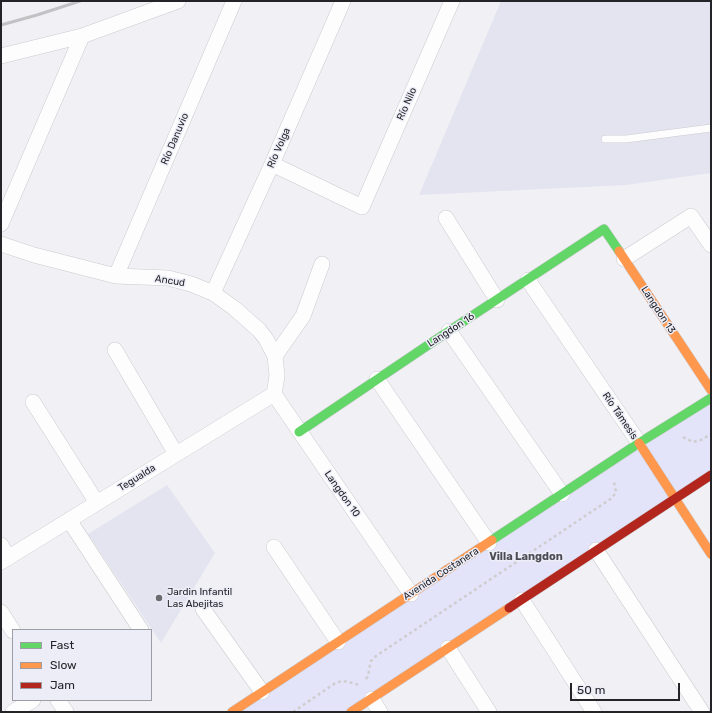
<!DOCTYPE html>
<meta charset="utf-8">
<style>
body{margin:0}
#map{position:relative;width:712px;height:713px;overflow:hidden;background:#f0f0f5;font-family:Rubik,sans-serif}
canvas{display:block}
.frame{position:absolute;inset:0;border:2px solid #242428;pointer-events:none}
.legend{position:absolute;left:12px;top:629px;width:140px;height:72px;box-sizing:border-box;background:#ededf8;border:1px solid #9d9da5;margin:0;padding:5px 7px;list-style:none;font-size:12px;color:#242428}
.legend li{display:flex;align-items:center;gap:8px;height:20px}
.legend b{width:20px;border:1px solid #9d9da5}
.scale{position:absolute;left:570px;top:683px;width:110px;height:18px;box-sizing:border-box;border:2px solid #242428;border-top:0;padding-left:5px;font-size:12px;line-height:14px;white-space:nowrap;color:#242428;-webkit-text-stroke:3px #ededf8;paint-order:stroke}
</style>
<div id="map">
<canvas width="712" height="713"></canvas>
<div class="frame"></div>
<ul class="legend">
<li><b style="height:5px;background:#63d668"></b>Fast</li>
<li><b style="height:5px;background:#ff974d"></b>Slow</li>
<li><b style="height:5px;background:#b3261e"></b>Jam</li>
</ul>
<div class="scale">50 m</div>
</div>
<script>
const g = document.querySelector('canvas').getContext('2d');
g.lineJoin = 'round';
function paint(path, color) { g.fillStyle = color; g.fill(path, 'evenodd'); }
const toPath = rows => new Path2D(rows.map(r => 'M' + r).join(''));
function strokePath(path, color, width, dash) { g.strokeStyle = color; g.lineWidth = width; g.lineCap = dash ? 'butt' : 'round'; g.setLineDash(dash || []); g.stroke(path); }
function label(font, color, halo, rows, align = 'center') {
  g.font = font + ' Rubik,sans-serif'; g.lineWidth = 3; g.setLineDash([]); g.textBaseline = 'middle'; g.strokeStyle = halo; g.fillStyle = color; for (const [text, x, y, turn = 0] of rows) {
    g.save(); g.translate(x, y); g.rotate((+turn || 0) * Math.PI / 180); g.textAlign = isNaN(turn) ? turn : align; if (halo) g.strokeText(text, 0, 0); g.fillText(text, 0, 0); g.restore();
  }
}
paint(toPath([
 [501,1,711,1,711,173,626,185,419,195],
 [167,485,215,553,161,643,88,534]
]), '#e4e4f0');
paint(toPath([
 [711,400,711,471,345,712,240,712]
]), '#e3e4fa');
const lane = toPath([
 [605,139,626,139,711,128]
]);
const street = toPath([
 [1,56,82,36,178,1],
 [272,164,362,207,452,1],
 [446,218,497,300],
 [1,224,82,36],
 [1,244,34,255,116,276,168,278,191,284,213,293,234,308,259,330,266,339,275,356,277,376,274,394],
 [624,259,691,216,711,245],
 [116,276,234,1],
 [528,280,639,443],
 [213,293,272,164,343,1],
 [449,331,562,494],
 [115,350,176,454],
 [275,356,303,316,322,264],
 [377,379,489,543],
 [274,394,411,594],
 [33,402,97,503],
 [69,520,141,630],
 [1,545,8,557],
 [274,547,338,642],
 [596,550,702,712],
 [1,562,274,394],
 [522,600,594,712],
 [203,609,262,692],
 [1,612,13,631],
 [448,648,489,712],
 [372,699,380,712],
 [58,700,66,712],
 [13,712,33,700]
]);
const fast = toPath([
 [299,432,449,331,604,229,619,251],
 [492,540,639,443,711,398]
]);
const slow = toPath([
 [619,251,711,390],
 [639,443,711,554],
 [232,712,492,540],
 [351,712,509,608]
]);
const jam = toPath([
 [509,608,711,475]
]);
strokePath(lane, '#cbcbcf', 8);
strokePath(street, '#cbcbcf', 16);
strokePath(fast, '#cbcbcf', 10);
strokePath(slow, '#cbcbcf', 10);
strokePath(jam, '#cbcbcf', 10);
strokePath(toPath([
 [683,437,693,442,701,440,711,434],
 [366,679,368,676,370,665,371,661,376,656,612,498,616,492,614,482],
 [293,712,334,684,341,681,349,682,359,685]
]), '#cececf', 2.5, [3, 3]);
strokePath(lane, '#fdfdfe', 7);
strokePath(street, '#fdfdfe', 15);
strokePath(fast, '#63d668', 9);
strokePath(slow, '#ff974d', 9);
strokePath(jam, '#b3261e', 9);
strokePath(toPath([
 [1,25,37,15,80,1]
]), '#c2c2c4', 3);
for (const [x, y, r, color] of [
 [159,598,4,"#6b6b70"]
]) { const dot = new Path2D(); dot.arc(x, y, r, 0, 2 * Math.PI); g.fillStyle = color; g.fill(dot); strokePath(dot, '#ededf8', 1.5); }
label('10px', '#242428', '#ededf8', [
 ["Río Nilo",407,104,-66],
 ["Río Danuvio",175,139,-67],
 ["Río Volga",279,148,-66],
 ["Ancud",170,281,9],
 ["Langdon 13",658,310,57],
 ["Langdon 16",451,330,-33],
 ["Río Támesis",620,416,56],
 ["Tegualda",137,478,-32],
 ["Langdon 10",342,494,55],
 ["Avenida Costanera",441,574,-33]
]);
label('10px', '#242428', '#ededf8', [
 ["Jardin Infantil",167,592],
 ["Las Abejitas",167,604]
], 'left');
label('bold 11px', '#4c4c55', '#ededf8', [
 ["Villa Langdon",526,557]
]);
</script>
